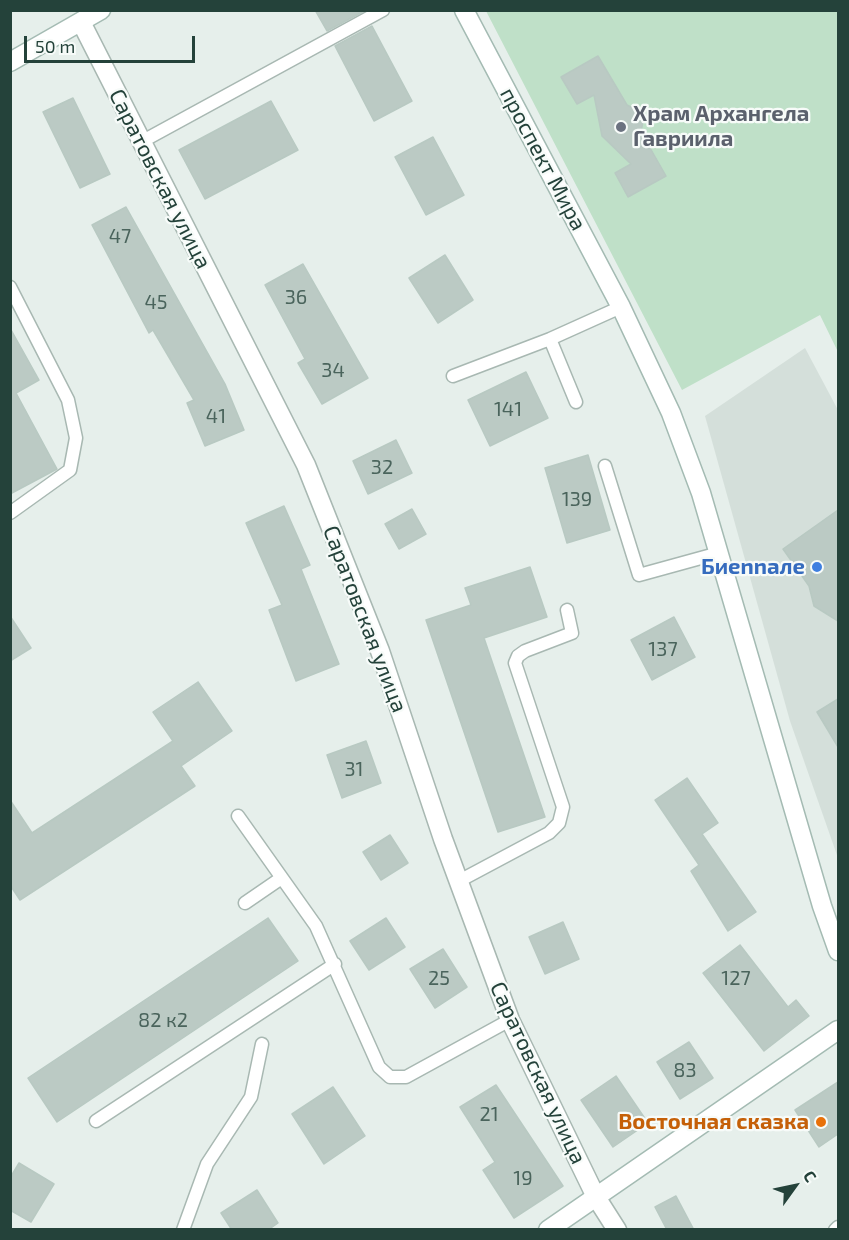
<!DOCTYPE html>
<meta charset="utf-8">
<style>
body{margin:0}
#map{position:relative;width:849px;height:1240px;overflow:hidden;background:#e6efeb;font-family:"Exo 2",sans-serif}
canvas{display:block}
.frame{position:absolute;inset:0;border:12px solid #24423a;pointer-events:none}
.north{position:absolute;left:765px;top:1156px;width:60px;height:60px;-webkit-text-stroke:4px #f7fbf9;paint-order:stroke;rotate:57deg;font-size:16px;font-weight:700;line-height:24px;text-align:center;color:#24423a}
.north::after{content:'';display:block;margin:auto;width:21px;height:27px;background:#24423a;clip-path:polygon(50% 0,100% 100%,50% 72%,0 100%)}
.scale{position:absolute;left:24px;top:36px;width:171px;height:27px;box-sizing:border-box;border:3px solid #24423a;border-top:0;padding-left:8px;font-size:18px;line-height:21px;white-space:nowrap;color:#24423a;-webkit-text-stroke:4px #f7fbf9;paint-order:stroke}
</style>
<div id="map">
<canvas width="849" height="1240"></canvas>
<div class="frame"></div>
<div class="north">С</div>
<div class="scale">50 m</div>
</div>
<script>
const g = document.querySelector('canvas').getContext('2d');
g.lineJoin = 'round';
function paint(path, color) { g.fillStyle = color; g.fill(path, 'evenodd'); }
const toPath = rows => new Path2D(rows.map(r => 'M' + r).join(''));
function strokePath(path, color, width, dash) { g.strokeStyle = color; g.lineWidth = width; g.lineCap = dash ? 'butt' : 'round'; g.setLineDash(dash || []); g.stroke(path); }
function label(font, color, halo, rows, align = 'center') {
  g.font = font + ' "Exo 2",sans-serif'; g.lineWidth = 4.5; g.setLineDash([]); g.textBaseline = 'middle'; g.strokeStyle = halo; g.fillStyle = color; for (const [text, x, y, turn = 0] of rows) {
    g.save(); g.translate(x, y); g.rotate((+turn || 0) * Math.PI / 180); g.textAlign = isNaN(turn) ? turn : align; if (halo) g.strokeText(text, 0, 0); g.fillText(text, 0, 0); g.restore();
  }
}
paint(toPath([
 [805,348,838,410,838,858,790,721,705,416]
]), '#d4dfda');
paint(toPath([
 [486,11,838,11,838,352,820,315,682,390]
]), '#bfe0c8');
const building = toPath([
 [315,10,363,10,364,11,327,31,315,10],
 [372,26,412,101,374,121,335,46,372,26],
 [598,56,627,105,635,109,643,121,641,132,666,176,628,197,615,173,631,164,602,136,594,95,577,104,561,77,598,56],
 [73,98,110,174,80,188,43,112,73,98],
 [271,101,298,150,205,199,179,150,271,101],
 [433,137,464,195,426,215,395,157,433,137],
 [126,207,225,384,244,430,205,446,187,403,194,400,153,330,149,333,92,225,126,207],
 [445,255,473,300,438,323,409,278,445,255],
 [303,264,368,378,322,404,298,363,305,359,265,285,303,264],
 [10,328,39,380,16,393,57,469,10,494,10,328],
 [526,372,548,418,490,446,468,400,526,372],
 [396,440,412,473,368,494,353,461,396,440],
 [588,455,610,530,567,543,545,468,588,455],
 [284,506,310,565,301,569,339,664,296,681,269,610,282,605,246,523,284,506],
 [412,509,426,534,399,549,385,524,412,509],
 [838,510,838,621,814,606,809,586,783,549,838,510],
 [530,567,547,617,484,638,545,817,498,832,426,620,471,605,465,588,530,567],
 [10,616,31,648,10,661,10,616],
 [674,617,695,657,652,680,631,640,674,617],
 [198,682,232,731,181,766,195,786,20,900,10,885,10,800,32,833,173,741,153,712,198,682],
 [838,699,838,747,817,712,838,699],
 [366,741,381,783,342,798,327,755,366,741],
 [687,778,718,823,702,834,756,912,728,931,691,871,699,865,655,800,687,778],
 [390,835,408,863,381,880,363,852,390,835],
 [268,918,298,961,57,1122,28,1078,268,918],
 [386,918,405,947,369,970,350,941,386,918],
 [563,922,579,959,545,974,529,937,563,922],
 [740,945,788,1007,796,1000,809,1016,764,1051,703,973,740,945],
 [443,949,467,987,435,1008,410,969,443,949],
 [689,1042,713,1078,680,1099,657,1062,689,1042],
 [616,1076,648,1123,613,1147,581,1100,616,1076],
 [838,1082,838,1134,819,1147,795,1110,838,1082],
 [496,1085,563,1186,514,1218,483,1170,495,1162,460,1107,496,1085],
 [333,1087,365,1136,324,1164,292,1114,333,1087],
 [19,1163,54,1184,31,1222,10,1210,10,1178,19,1163],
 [257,1190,278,1223,268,1230,232,1230,221,1213,257,1190],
 [676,1196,694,1230,667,1230,655,1207,676,1196]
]);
paint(building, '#bbcac4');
strokePath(building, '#b8c9c2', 1.5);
const lane = toPath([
 [141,142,383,10],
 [10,287,68,400,76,438,70,470,10,513],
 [550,339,576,402],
 [453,376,550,339,621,307],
 [605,466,639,575,719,553],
 [238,816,316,926,379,1067,390,1077,406,1077,510,1020],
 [459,881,549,833,559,823,563,807,515,663,518,656,525,651,572,633,567,610],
 [245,903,280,879],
 [96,1121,335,964],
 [183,1230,207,1164,251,1097,262,1044],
 [835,1230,838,1227]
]);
const street = toPath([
 [81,22,306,465,380,651,443,839,510,1020,596,1197,617,1230]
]);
const secondary = toPath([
 [464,10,621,307,671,413,701,493,822,906,838,951],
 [10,62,101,10],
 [548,1230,838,1030]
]);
strokePath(lane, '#a8b8b2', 15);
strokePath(street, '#a8b8b2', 21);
strokePath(secondary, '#a4bbb3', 21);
strokePath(lane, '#fff', 12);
strokePath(street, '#fff', 18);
strokePath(secondary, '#fff', 18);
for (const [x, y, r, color] of [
 [621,127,6,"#6b7280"],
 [817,567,6,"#3f7fe0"],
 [821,1122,6,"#e8710a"]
]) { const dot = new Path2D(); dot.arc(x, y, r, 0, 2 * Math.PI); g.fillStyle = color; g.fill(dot); strokePath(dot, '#f7fbf9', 2); }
label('20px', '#4a645c', null, [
 ["47",120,236],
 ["36",296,297],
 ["45",156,302],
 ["34",333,370],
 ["141",508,409],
 ["41",216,416],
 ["32",382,467],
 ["139",577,499],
 ["137",663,649],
 ["31",354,769],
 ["25",439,978],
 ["127",736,978],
 ["82 к2",163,1020],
 ["83",685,1070],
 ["21",489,1114],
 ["19",523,1178]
]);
label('bold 22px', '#5b616d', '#f7fbf9', [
 ["Храм Архангела",633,114],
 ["Гавриила",633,139]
], 'left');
label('22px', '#24423a', '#f7fbf9', [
 ["проспект Мира",543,159,62],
 ["Саратовская улица",160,179,63],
 ["Саратовская улица",365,619,69],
 ["Саратовская улица",538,1073,65]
]);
label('bold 22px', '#366cbe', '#f7fbf9', [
 ["Биеnnале",805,567]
], 'right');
label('bold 22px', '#c56008', '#f7fbf9', [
 ["Восточная сказка",809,1122]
], 'right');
</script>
